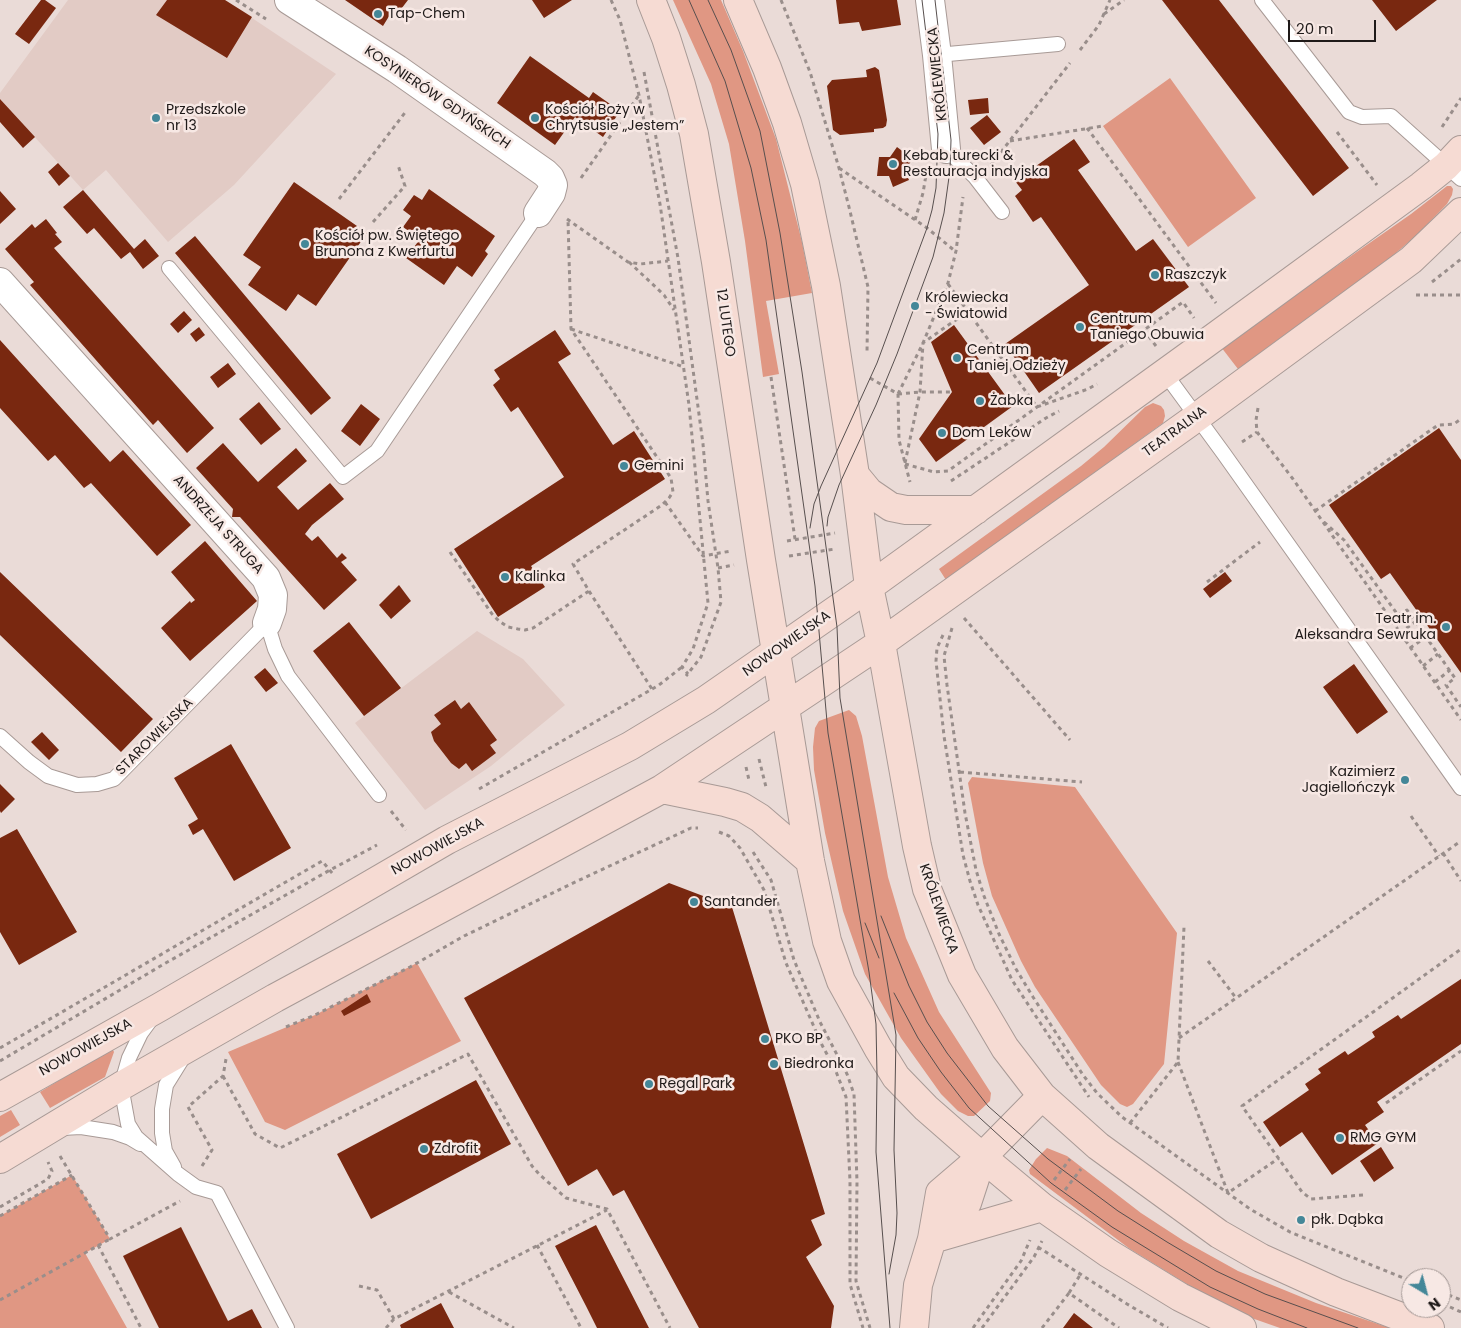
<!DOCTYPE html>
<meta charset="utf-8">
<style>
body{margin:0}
#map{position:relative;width:1461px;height:1328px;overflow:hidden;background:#eadbd7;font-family:Poppins,sans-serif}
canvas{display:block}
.north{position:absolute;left:1401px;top:1268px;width:50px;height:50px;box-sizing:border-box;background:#f7e8e4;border:1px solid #a19693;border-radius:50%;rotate:143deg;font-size:14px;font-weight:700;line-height:20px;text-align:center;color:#1f1a19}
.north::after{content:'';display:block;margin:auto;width:18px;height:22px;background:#448798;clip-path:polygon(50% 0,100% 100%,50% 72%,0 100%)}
.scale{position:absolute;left:1288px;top:20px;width:88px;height:22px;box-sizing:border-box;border:2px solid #1f1a19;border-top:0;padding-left:6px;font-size:15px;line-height:18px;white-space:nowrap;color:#1f1a19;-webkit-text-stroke:4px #f7e8e4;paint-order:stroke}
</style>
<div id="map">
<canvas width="1461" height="1328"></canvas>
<div class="north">N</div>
<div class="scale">20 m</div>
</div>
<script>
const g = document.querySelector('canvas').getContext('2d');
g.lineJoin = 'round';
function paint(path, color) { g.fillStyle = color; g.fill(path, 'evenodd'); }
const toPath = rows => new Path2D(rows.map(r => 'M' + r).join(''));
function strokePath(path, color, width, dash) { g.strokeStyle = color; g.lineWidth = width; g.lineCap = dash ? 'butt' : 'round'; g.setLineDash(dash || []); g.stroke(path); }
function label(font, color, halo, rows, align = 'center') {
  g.font = font + ' Poppins,sans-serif'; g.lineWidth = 5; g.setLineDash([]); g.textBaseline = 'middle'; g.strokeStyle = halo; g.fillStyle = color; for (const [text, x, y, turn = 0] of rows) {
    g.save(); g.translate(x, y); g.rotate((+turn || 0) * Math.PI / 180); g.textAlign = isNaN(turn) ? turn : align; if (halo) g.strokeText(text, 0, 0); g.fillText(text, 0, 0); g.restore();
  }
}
paint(toPath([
 [68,0,225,0,336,74,234,185,168,242,106,170,83,190,0,99,0,93],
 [477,631,523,659,565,705,491,766,425,810,355,723]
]), '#e2cbc5');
paint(toPath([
 [673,0,721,0,743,51,776,139,802,242,812,293,766,301,779,374,763,377,745,241,729,144,711,84],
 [1170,78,1256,198,1188,247,1103,126],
 [1447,186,1451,186,1453,189,1452,195,1447,204,1417,235,1390,258,1238,369,1221,347,1411,214],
 [1153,403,1161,406,1164,410,1165,416,1163,423,946,580,939,569,1081,466,1104,447,1145,407],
 [849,710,856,716,862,736,888,877,906,938,939,1012,991,1093,990,1101,974,1116,968,1116,958,1111,941,1094,901,1038,865,974,843,911,825,833,814,770,813,747,815,728,819,721],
 [972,777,1075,787,1177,933,1164,1064,1133,1104,1127,1107,1120,1104,1101,1085,1035,987,1021,961,992,896,983,863,968,783],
 [417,963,461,1041,285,1130,265,1122,228,1052,315,1015],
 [112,1048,114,1052,105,1077,50,1108,40,1092],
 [11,1110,20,1125,0,1137,0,1116],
 [1047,1148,1067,1156,1141,1213,1184,1241,1238,1271,1316,1303,1390,1328,1280,1328,1243,1315,1203,1294,1130,1249,1030,1174,1029,1170,1036,1159],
 [72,1175,110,1239,85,1253,127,1328,0,1328,0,1216]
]), '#e09783');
paint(toPath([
 [41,0,45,0,56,8,29,44,15,34],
 [167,0,225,0,252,17,227,58,156,15],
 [345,0,408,0,395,17,391,13,383,26],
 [532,0,572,0,544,18],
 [836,0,897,0,901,25,862,31,859,22,839,24],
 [1162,0,1219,0,1349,168,1313,196],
 [1372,0,1437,0,1396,31],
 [530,56,589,98,593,92,620,111,603,137,575,117,555,145,497,103],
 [875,67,879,70,887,120,886,126,883,128,874,129,874,132,840,135,833,130,827,86,832,80,867,77,866,70],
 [988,98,989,113,970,115,968,100],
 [0,99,35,137,23,148,0,122],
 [987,115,1001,132,984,145,970,128],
 [1074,139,1090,162,1078,170,1136,251,1153,239,1189,287,1039,393,1005,344,1089,285,1041,217,1033,222,1015,196,1022,190,1015,181],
 [897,147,913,159,905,169,909,180,893,187,889,176,877,176,879,157,890,157],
 [58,163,70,176,59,186,48,172],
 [294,182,367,233,316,306,298,294,286,311,248,285,261,267,243,255],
 [429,189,495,236,485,251,488,254,472,277,457,266,444,285,406,258,420,239,403,227,411,216,403,210,414,195,422,200],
 [83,190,134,249,145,239,159,256,143,269,130,252,121,259,94,228,87,234,63,207],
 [0,191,16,209,0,224],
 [46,219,57,233,55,234,62,242,54,248,214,428,187,453,158,420,153,425,30,285,34,282,5,249,32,224,35,228],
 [195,236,331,398,311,415,175,253],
 [184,311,192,320,178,333,170,324],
 [954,325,1013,406,936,462,919,439,952,392,931,342],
 [199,327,205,335,196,342,190,334],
 [555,330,571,354,558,362,613,445,634,431,665,479,531,566,545,587,498,617,454,549,564,477,518,407,511,412,493,385,500,379,494,370],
 [0,340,110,462,123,450,191,525,157,556,91,483,84,488,55,455,48,461,0,408],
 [228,363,236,374,218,388,210,377],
 [259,402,281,429,261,445,239,419],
 [361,404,380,419,360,446,341,431],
 [1439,428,1461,460,1461,673,1390,573,1381,579,1329,505],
 [223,443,258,482,296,448,307,461,277,487,298,510,330,483,344,499,312,525,305,534,312,541,318,536,337,558,342,553,347,558,341,562,357,580,324,610,240,517,232,517,233,509,196,468],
 [205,541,257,601,190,661,161,628,190,601,191,603,195,600,171,572],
 [0,572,153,719,121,752,0,635],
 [1225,572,1232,581,1210,598,1203,589],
 [399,585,411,601,391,619,379,605],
 [349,622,401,688,364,716,313,651],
 [1354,664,1388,712,1357,734,1323,687],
 [265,668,278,683,266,692,254,677],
 [455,700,461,709,469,702,497,740,490,745,496,753,472,771,466,763,459,769,451,763,434,741,431,732,441,724,434,715],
 [42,732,59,750,49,760,31,742],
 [231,744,291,848,234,881,203,829,193,835,188,825,198,819,174,778],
 [0,784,15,799,1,813,0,811],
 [17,829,77,932,19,965,0,932,0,838],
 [669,883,732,907,825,1214,811,1220,822,1245,806,1257,834,1306,831,1328,699,1328,624,1190,613,1196,597,1169,568,1186,464,998],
 [1461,979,1461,1044,1377,1102,1384,1112,1365,1125,1378,1143,1332,1175,1302,1132,1280,1147,1263,1122,1309,1090,1305,1084,1321,1073,1318,1069,1345,1051,1348,1055,1375,1037,1372,1032,1398,1015,1401,1019],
 [367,994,371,1002,344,1016,341,1011],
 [476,1080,511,1144,371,1219,337,1154],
 [1381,1147,1394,1168,1374,1182,1360,1161],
 [596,1225,627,1285,649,1328,597,1328,586,1306,555,1246],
 [181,1227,228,1321,252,1309,262,1328,159,1328,123,1256],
 [441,1303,454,1328,401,1328,400,1325],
 [1074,1313,1093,1328,1063,1328]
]), '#792810');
const lane = toPath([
 [1262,0,1349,112,1362,117,1391,116,1461,179],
 [937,55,1058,44],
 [946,149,975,177,1002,212],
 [169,268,343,477,377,451,538,213],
 [1164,372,1224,454,1461,788],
 [0,736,29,762,48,776,77,785,97,784,114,779,267,623,275,649,288,676,379,795],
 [152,1018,141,1033,129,1058,121,1086,128,1124,136,1137,178,1174,196,1187,217,1193,287,1328],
 [62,1128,81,1127,113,1132,130,1138,140,1144],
 [174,1167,165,1151,162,1133,162,1109,166,1085,184,1056]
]);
const street = toPath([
 [289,0,397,69,545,173,550,178,553,185,551,193,538,213],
 [930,0,937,55,946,149],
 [0,282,266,578,273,595,272,609,267,623]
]);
const secondary = toPath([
 [651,0,666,38,681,85,694,134,716,262,761,560,810,861,827,941,841,981,878,1048,896,1077,926,1108,982,1157,1042,1207,1108,1253,1180,1297,1242,1328],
 [738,0,767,68,787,123,805,184,826,286,855,475,869,587,881,643,917,846,927,889,962,975,1005,1048,1042,1096,1098,1146,1219,1234,1261,1258,1336,1292,1430,1328],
 [855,475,869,492,891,507,906,510,976,510],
 [662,789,725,802,742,807,760,818,810,861],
 [0,1097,160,1007,447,840,630,746,706,700,869,587,1205,344,1421,186,1446,166,1461,150],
 [0,1159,121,1086,275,998,662,789,881,643,1197,417,1411,260,1461,212],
 [933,1238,967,1203,982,1157],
 [932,1239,1042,1207],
 [914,1328,918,1285,932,1239,940,1193,982,1157,1042,1096]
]);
strokePath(lane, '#a89a96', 16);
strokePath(street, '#a89a96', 30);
strokePath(secondary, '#a89a96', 30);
strokePath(toPath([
 [236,0,266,19],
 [611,0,620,20,639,95,660,204,689,405,708,603,693,649,682,667,688,674],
 [781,0,810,72,839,168,849,207,868,287,867,353],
 [1104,14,1124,0],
 [1080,50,1099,25,1110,0],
 [644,72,678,258,703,444,708,501,718,568,721,602,701,657,686,676],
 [1442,127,1461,98],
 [1087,128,1216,303],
 [1337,132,1377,185],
 [1010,141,1103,126],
 [991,165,1070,63],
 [839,168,927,228,955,251],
 [581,178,639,95],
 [339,199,407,110],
 [567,219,628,262,640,264,668,261],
 [915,220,923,193,927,169],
 [373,222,405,186,398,165],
 [629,262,664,295,674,310],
 [1432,282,1461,259],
 [948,284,1037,407,1088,389,1097,384],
 [1416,295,1461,295],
 [571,329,684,367],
 [1144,330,1156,346],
 [771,377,795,539],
 [870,378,898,394,899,440,910,482],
 [898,394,923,343,948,283,956,251,963,197],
 [898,394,920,392,952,392],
 [1258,408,1256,420,1257,432,1293,479,1461,720],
 [1242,442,1257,432],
 [905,463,920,392,923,343,954,321,969,313],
 [905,464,934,472,948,471,1183,302,1194,318],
 [951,481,1046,418,1059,411],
 [665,502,703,556,731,551],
 [1315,511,1438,425,1454,424,1461,419],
 [1324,522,1344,540,1398,615,1407,610,1455,678,1446,685,1461,707],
 [787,541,835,533],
 [450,552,492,614,499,621,508,627,518,629,525,630,533,628,589,591,573,564,662,505,669,498,673,492,671,478,571,329,568,220],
 [789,556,835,549],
 [718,568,734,565],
 [1207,582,1260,542],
 [589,591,652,689],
 [964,618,1070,740],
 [952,628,944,656,947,685,965,813,976,870,984,896,999,934,1016,969,1033,997,1083,1075,1097,1093,1122,1117,1250,1209,1290,1232,1411,1281],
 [1400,633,1415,622],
 [943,635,937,648,936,661,944,736,963,855,970,881,978,905,1012,980,1089,1097],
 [1410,648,1426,637],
 [1423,666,1438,654],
 [1435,682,1450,670],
 [759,759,766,787],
 [746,767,749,780],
 [960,772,1082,782],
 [479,789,659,685,682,667],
 [391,811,406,830],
 [1411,816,1439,856],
 [719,832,729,836,740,848,764,890,786,963,822,1045,835,1069,846,1097,850,1181,850,1284,863,1328],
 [753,852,771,880,794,960,820,1022,847,1074,854,1094,857,1182,856,1281,870,1328],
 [1443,853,1461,881],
 [1208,961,1236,998],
 [286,1027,315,1015,410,967,464,936,571,884,691,828,698,828],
 [1179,1038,1461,841],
 [0,1048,322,861,333,874],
 [0,1061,164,964,330,870,377,845],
 [1178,1062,1228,1193,1279,1158],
 [223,1076,255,1134,280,1148,468,1054,532,1166,540,1175,566,1198,607,1209,670,1328],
 [1386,1103,1461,1051],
 [1130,1123,1178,1062,1184,927],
 [60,1156,110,1239,180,1201],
 [202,1166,212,1150,188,1107,223,1076,226,1059],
 [1054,1180,1070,1159],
 [1065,1190,1081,1169],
 [1363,1195,1311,1199,1302,1192,1242,1106,1461,949],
 [0,1207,48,1179,52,1171,48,1162],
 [0,1216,72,1175],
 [98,1245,141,1328],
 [537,1245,581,1328],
 [1038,1247,1127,1304,1168,1328],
 [359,1286,377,1290,394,1319],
 [449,1292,514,1328],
 [1441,1292,1461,1300],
 [1069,1293,1080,1275],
 [0,1300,110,1239],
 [1450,1307,1461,1312],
 [386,1328,394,1319,607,1210],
 [973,1328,1021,1261,1030,1240],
 [982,1328,1034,1257,1042,1241],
 [1042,1328,1069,1293,1119,1328]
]), '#998e8b', 3, [4, 4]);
strokePath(lane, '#fff', 14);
strokePath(street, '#fff', 28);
strokePath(secondary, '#f6dbd3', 28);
strokePath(toPath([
 [689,0,725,81,751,168,766,240,815,586,828,733,869,972,876,1024,877,1075,876,1152,890,1328],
 [708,0,731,50,760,131,780,233,802,372,837,627,840,698,896,1035,894,1150,897,1213,896,1235,889,1274],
 [827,526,828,517,839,485,876,405,897,354,933,257,944,213,950,170,951,140,935,0],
 [810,528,814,504,821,486,877,363,927,228,932,210,936,188,938,134,922,0],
 [881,916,909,986,927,1022,947,1053,988,1106,1048,1159,1118,1211,1167,1242,1216,1271,1265,1294,1358,1328],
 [865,923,879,958],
 [894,993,918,1038,941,1072,969,1108,1051,1183,1112,1227,1210,1287,1258,1309,1307,1328]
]), '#574f4e', 1);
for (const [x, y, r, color] of [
 [378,14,5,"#448798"],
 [156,118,5,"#448798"],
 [535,118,5,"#448798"],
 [893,164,5,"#448798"],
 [305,244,5,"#448798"],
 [1155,275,5,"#448798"],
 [915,306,5,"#448798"],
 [1080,327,5,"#448798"],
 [957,358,5,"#448798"],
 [980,401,5,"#448798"],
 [942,433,5,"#448798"],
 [624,466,5,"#448798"],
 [505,577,5,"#448798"],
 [1446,627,5,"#448798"],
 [1405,780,5,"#448798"],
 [694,902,5,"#448798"],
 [765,1039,5,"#448798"],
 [774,1064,5,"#448798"],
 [649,1084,5,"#448798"],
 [1340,1138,5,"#448798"],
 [424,1149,5,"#448798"],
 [1301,1220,5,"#448798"]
]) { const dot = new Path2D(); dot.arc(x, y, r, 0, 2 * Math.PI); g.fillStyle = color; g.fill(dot); strokePath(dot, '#f7e8e4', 2); }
label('14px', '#1f1a19', '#f7e8e4', [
 ["Tap-Chem",388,14],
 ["Przedszkole",166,110],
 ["nr 13",166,126],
 ["Kościół Boży w",545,110],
 ["Chrytsusie „Jestem”",545,126],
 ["Kebab turecki &",903,156],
 ["Restauracja indyjska",903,172],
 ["Kościół pw. Świętego",315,236],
 ["Brunona z Kwerfurtu",315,252],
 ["Raszczyk",1165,275],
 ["Królewiecka",925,298],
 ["- Światowid",925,314],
 ["Centrum",1090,319],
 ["Taniego Obuwia",1090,335],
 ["Centrum",967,350],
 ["Taniej Odzieży",967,366],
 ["Żabka",990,401],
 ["Dom Leków",952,433],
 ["Gemini",634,466],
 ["Kalinka",515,577],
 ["Teatr im.",1436,619,"right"],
 ["Aleksandra Sewruka",1436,635,"right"],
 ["Kazimierz",1395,772,"right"],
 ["Jagiellończyk",1395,788,"right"],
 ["Santander",704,902],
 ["PKO BP",775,1039],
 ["Biedronka",784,1064],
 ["Regal Park",659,1084],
 ["RMG GYM",1350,1138],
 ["Zdrofit",434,1149],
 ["płk. Dąbka",1311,1220]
], 'left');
label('14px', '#1f1a19', '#f7e8e4', [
 ["KRÓLEWIECKA",938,74,-96],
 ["KOSYNIERÓW GDYŃSKICH",437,98,34],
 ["12 LUTEGO",725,323,82],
 ["TEATRALNA",1175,432,-36],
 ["ANDRZEJA STRUGA",218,525,48],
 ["NOWOWIEJSKA",787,644,-35],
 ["STAROWIEJSKA",155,737,-45],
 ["NOWOWIEJSKA",438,847,-29],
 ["KRÓLEWIECKA",938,909,71],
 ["NOWOWIEJSKA",86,1048,-29]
]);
</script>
